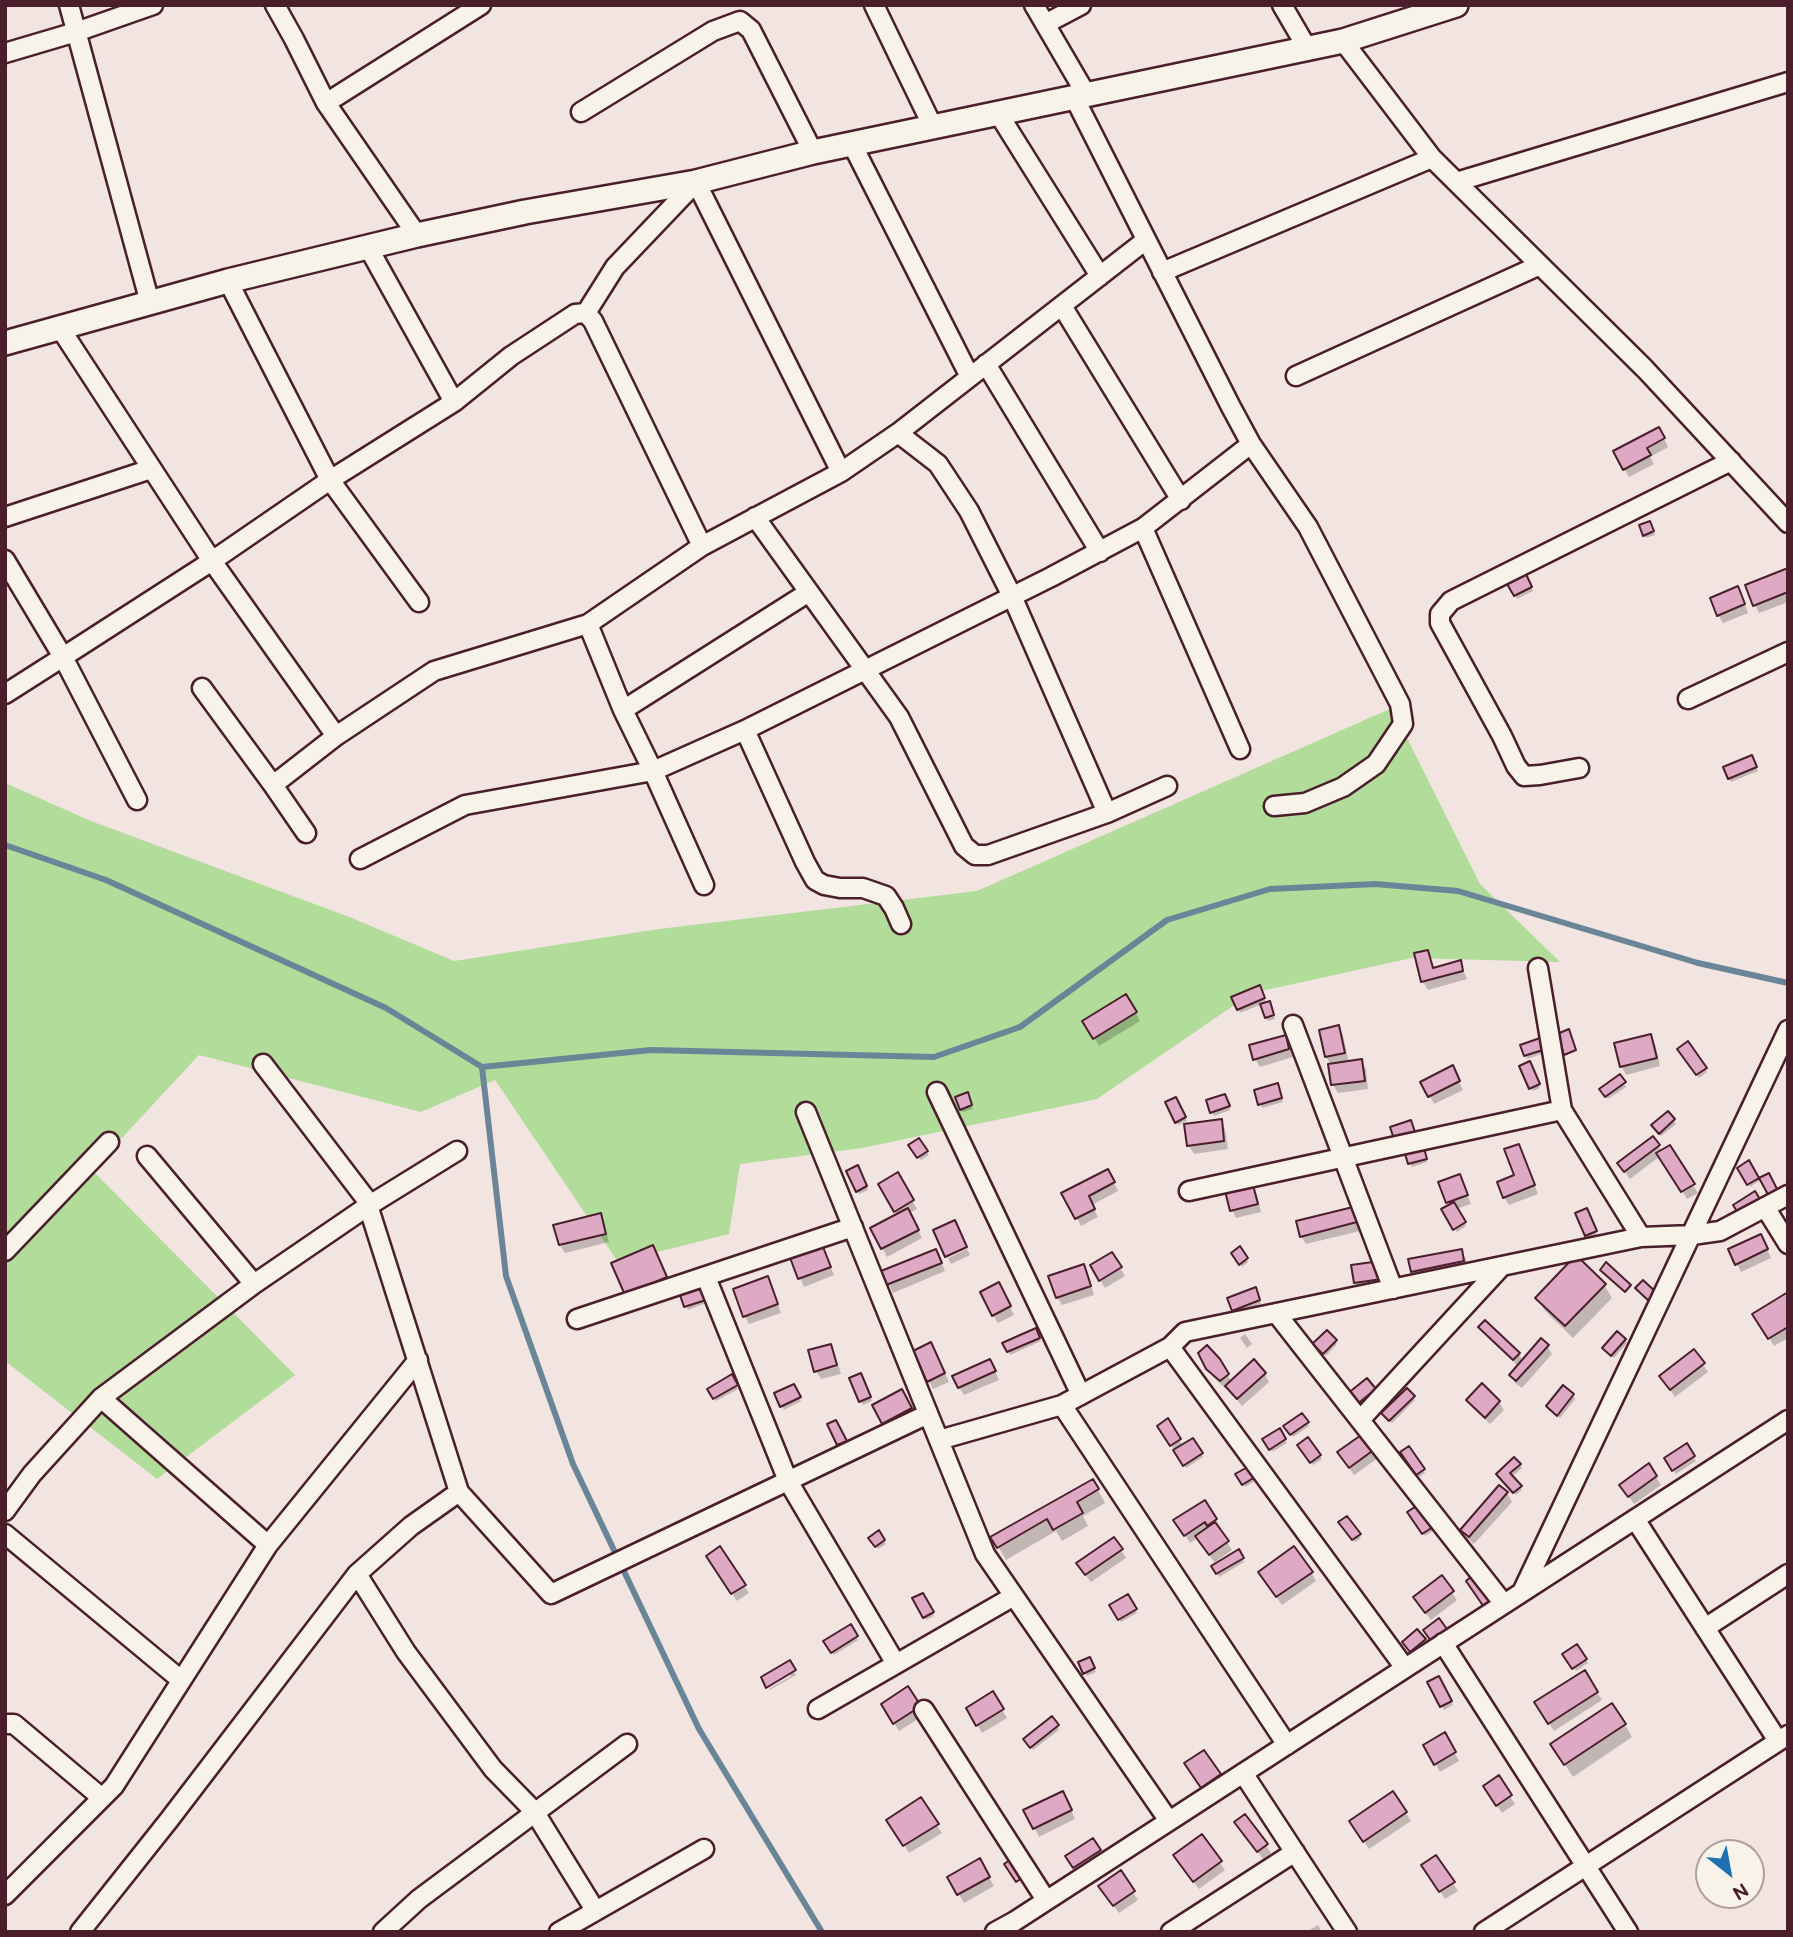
<!DOCTYPE html>
<style>
body{margin:0}
#map{position:relative;width:1793px;height:1937px;overflow:hidden;background:#f2e4e1;font-family:"Balsamiq Sans",sans-serif}
canvas{display:block}
.frame{position:absolute;inset:0;border:7px solid #4a1f2b;pointer-events:none}
.north{position:absolute;left:1695px;top:1839px;width:70px;height:70px;box-sizing:border-box;background:#f7f3e8;border:2px solid #b29e9c;border-radius:50%;rotate:149deg;font-size:19px;font-weight:700;line-height:28px;text-align:center;color:#4a1f2b}
.north::after{content:'';display:block;margin:auto;width:24px;height:32px;background:#1f6fb2;clip-path:polygon(50% 0,100% 100%,50% 72%,0 100%)}
</style>
<div id="map">
<canvas width="1793" height="1937"></canvas>
<div class="frame"></div>
<div class="north">N</div>
</div>
<script>
const g = document.querySelector('canvas').getContext('2d');
g.lineJoin = 'round';
function paint(path, color) { g.fillStyle = color; g.fill(path, 'evenodd'); }
const toPath = rows => new Path2D(rows.map(r => 'M' + r).join(''));
function strokePath(path, color, width, dash) { g.strokeStyle = color; g.lineWidth = width; g.lineCap = dash ? 'butt' : 'round'; g.setLineDash(dash || []); g.stroke(path); }
paint(toPath([
 [1392,708,1480,884,1560,962,1412,958,1252,993,1097,1099,862,1148,740,1164,729,1234,618,1262,495,1080,421,1112,199,1055,92,1170,295,1375,157,1479,5,1361,5,783,91,821,352,918,454,961,659,929,977,891]
]), '#b2dc99');
paint(toPath([
 [1659,429,1668,447,1650,457,1654,464,1629,477,1615,452],
 [1652,526,1655,535,1646,538,1644,535],
 [1788,569,1788,602,1759,613,1755,605],
 [1525,577,1533,591,1517,599,1510,585],
 [1742,597,1748,613,1723,623,1718,615],
 [1753,761,1758,771,1731,782,1729,778],
 [1427,952,1434,969,1460,963,1467,979,1428,990,1423,982,1416,955],
 [1261,991,1266,1003,1271,1006,1275,1019,1268,1021,1262,1004,1240,1013,1234,998],
 [1126,996,1140,1021,1099,1046,1084,1021],
 [1338,1027,1343,1035,1349,1063,1361,1061,1366,1069,1368,1089,1338,1093,1333,1085,1331,1065,1326,1057],
 [1650,1036,1655,1044,1660,1066,1626,1075,1622,1067],
 [1285,1037,1289,1045,1293,1057,1260,1067,1255,1059],
 [1544,1043,1547,1052,1527,1059,1522,1046],
 [1688,1044,1707,1072,1699,1078,1680,1049],
 [1529,1063,1540,1088,1533,1091,1521,1067],
 [1452,1068,1463,1090,1434,1104,1423,1083],
 [1619,1077,1626,1087,1608,1099,1601,1089],
 [1279,1088,1283,1102,1262,1108,1256,1091],
 [969,1097,973,1109,963,1112,961,1109],
 [1176,1099,1187,1121,1178,1125,1167,1103],
 [1227,1099,1230,1110,1214,1116,1212,1112],
 [1668,1113,1676,1124,1661,1136,1655,1129],
 [1221,1121,1225,1129,1228,1149,1194,1154,1189,1146],
 [919,1140,929,1155,921,1160,911,1145],
 [1658,1146,1662,1152,1693,1185,1698,1193,1687,1199,1660,1156,1630,1179,1624,1171],
 [1425,1154,1427,1162,1412,1167,1410,1163],
 [1523,1154,1538,1194,1509,1205,1504,1197,1516,1176],
 [1748,1163,1759,1180,1768,1175,1750,1187,1739,1168],
 [857,1167,868,1190,859,1194,849,1171],
 [1108,1171,1118,1191,1092,1205,1098,1217,1081,1226,1064,1194],
 [897,1174,917,1209,909,1213,922,1238,887,1257,873,1229,898,1216,880,1184],
 [1440,1183,1463,1184,1471,1204,1456,1209,1466,1226,1457,1232,1444,1210,1450,1206],
 [1253,1187,1257,1195,1261,1212,1236,1218,1232,1210],
 [1353,1209,1357,1218,1360,1231,1306,1244,1301,1236],
 [1588,1214,1597,1235,1588,1238,1586,1235],
 [600,1215,604,1223,609,1242,565,1253,560,1245],
 [1765,1244,1771,1258,1741,1272,1737,1264],
 [967,1249,970,1255,951,1264,948,1258],
 [1239,1249,1248,1262,1242,1267,1233,1253],
 [1461,1251,1466,1259,1468,1270,1418,1280,1413,1272,1411,1261],
 [825,1253,834,1275,804,1287,791,1256],
 [1112,1254,1125,1276,1105,1288,1092,1266],
 [657,1255,670,1285,627,1294],
 [940,1259,945,1271,893,1293,883,1272],
 [1083,1266,1088,1274,1094,1295,1062,1305,1057,1297],
 [1384,1271,1386,1287,1360,1290,1355,1282],
 [1604,1285,1612,1298,1573,1338,1545,1311,1537,1298],
 [771,1286,781,1313,749,1324,745,1316],
 [1257,1292,1261,1304,1236,1313,1234,1310],
 [702,1293,706,1303,688,1310,682,1296],
 [1003,1293,1014,1315,998,1323,993,1315],
 [1788,1294,1788,1338,1774,1346,1755,1314],
 [1480,1327,1519,1354,1523,1361,1547,1346,1552,1354,1522,1388,1515,1383,1511,1375,1518,1366,1485,1335],
 [1035,1330,1041,1341,1010,1355,1005,1343],
 [1245,1334,1252,1344,1247,1348,1240,1338],
 [1625,1340,1627,1343,1614,1358,1604,1349],
 [1335,1341,1337,1344,1326,1356,1317,1347],
 [830,1346,835,1354,841,1374,821,1379,816,1371],
 [1694,1351,1708,1372,1675,1397,1666,1384],
 [935,1352,949,1382,933,1389,929,1381],
 [1218,1360,1232,1382,1265,1374,1269,1382,1242,1406,1227,1387,1225,1388,1213,1377,1207,1368],
 [994,1369,999,1380,964,1395,959,1387],
 [732,1377,738,1389,716,1401,710,1389],
 [862,1378,872,1401,863,1405,851,1379],
 [1367,1380,1377,1393,1359,1408,1351,1398],
 [794,1386,801,1401,784,1410,776,1394],
 [901,1391,915,1417,888,1431,875,1406],
 [1573,1395,1575,1399,1560,1418,1548,1406],
 [1413,1397,1415,1400,1392,1423,1385,1416],
 [1468,1400,1499,1402,1504,1410,1490,1424,1473,1408],
 [1302,1415,1309,1426,1293,1437,1286,1426],
 [1167,1421,1183,1446,1193,1440,1203,1457,1186,1468,1159,1426],
 [1279,1430,1287,1443,1272,1452,1264,1439],
 [1308,1439,1322,1459,1313,1465,1299,1445],
 [1686,1445,1696,1461,1676,1474,1666,1458],
 [1408,1449,1425,1473,1419,1477,1402,1453],
 [1374,1450,1378,1458,1354,1475,1344,1460],
 [1520,1465,1522,1468,1512,1477,1522,1490,1516,1495,1500,1477],
 [1253,1466,1260,1478,1245,1487,1238,1475],
 [1656,1477,1661,1485,1634,1504,1626,1493],
 [1093,1481,1105,1503,1083,1516,1088,1526,1062,1541,1056,1531,1006,1560,993,1537],
 [1499,1487,1507,1493,1512,1502,1474,1544,1467,1538,1462,1530],
 [1204,1502,1221,1528,1218,1529,1232,1550,1215,1562,1216,1564,1238,1552,1244,1562,1219,1577,1213,1566,1216,1565,1198,1538,1190,1543,1176,1520],
 [1418,1507,1433,1531,1425,1536,1409,1513],
 [1343,1526,1359,1535,1361,1538,1355,1542],
 [878,1533,886,1544,878,1549,870,1538],
 [1121,1550,1126,1558,1091,1582,1083,1572],
 [713,1564,744,1585,749,1593,737,1601],
 [1311,1572,1316,1581,1282,1605,1265,1581],
 [1441,1577,1457,1600,1431,1620,1419,1605],
 [923,1595,934,1616,926,1620,915,1599],
 [1128,1596,1137,1613,1121,1622,1111,1606],
 [850,1627,858,1640,834,1655,826,1642],
 [1424,1640,1426,1644,1413,1654,1406,1646],
 [1577,1646,1588,1663,1576,1671,1565,1654],
 [1089,1659,1096,1672,1087,1676,1080,1663],
 [789,1663,796,1675,770,1690,769,1689,791,1676,789,1673],
 [1584,1672,1602,1700,1554,1731,1536,1703],
 [1439,1678,1453,1705,1444,1710,1430,1683],
 [908,1689,924,1715,899,1731,883,1705],
 [992,1693,1007,1718,982,1733,968,1709],
 [1625,1725,1632,1737,1573,1777,1560,1757],
 [1057,1726,1059,1730,1033,1750,1027,1742],
 [1445,1735,1459,1761,1440,1772,1425,1745],
 [1191,1772,1219,1775,1224,1783,1207,1795],
 [1498,1778,1515,1804,1502,1813,1489,1794],
 [1393,1793,1411,1821,1369,1849,1356,1829],
 [921,1800,942,1833,909,1853,889,1820],
 [1067,1801,1075,1819,1039,1837,1026,1810],
 [1236,1823,1266,1845,1271,1853,1263,1859],
 [1201,1837,1225,1870,1199,1889,1180,1864],
 [1092,1840,1104,1859,1079,1875,1067,1857],
 [979,1861,994,1886,964,1903,949,1877],
 [1120,1872,1138,1900,1119,1913,1100,1887],
 [1428,1873,1453,1883,1458,1891,1445,1899],
 [1318,1925,1322,1932,1306,1932]
]), '#0003');
strokePath(toPath([
 [5,845,106,880,386,1008,482,1067,651,1050,934,1057,1020,1027,1167,920,1270,889,1375,884,1458,891,1698,963,1788,983],
 [482,1067,506,1276,573,1464,699,1729,822,1932]
]), '#698597', 6);
const building = toPath([
 [1659,427,1665,438,1647,448,1651,455,1623,470,1613,451,1659,427],
 [1650,521,1654,531,1643,536,1639,525,1650,521],
 [1788,568,1788,592,1753,606,1745,585,1788,568],
 [1526,574,1532,587,1514,596,1507,584,1526,574],
 [1738,586,1745,604,1717,616,1710,598,1738,586],
 [1752,755,1757,767,1728,779,1723,767,1752,755],
 [1428,950,1433,968,1461,960,1463,971,1421,982,1414,953,1428,950],
 [1260,985,1265,998,1237,1010,1231,997,1260,985],
 [1126,994,1137,1012,1093,1039,1082,1021,1126,994],
 [1270,1001,1274,1015,1265,1018,1260,1004,1270,1001],
 [1339,1025,1345,1053,1325,1057,1319,1030,1339,1025],
 [1569,1029,1576,1050,1564,1055,1557,1034,1569,1029],
 [1651,1034,1657,1058,1620,1067,1614,1043,1651,1034],
 [1286,1035,1289,1049,1253,1060,1249,1045,1286,1035],
 [1543,1037,1546,1049,1524,1056,1520,1045,1543,1037],
 [1688,1041,1707,1068,1696,1075,1677,1049,1688,1041],
 [1362,1059,1365,1081,1331,1085,1328,1064,1362,1059],
 [1530,1061,1540,1084,1529,1089,1519,1066,1530,1061],
 [1453,1065,1460,1081,1428,1097,1420,1082,1453,1065],
 [1620,1074,1626,1082,1605,1097,1599,1089,1620,1074],
 [1278,1083,1282,1098,1258,1105,1254,1090,1278,1083],
 [968,1092,972,1105,960,1110,955,1097,968,1092],
 [1225,1094,1230,1106,1210,1113,1206,1100,1225,1094],
 [1176,1097,1186,1117,1175,1123,1165,1102,1176,1097],
 [1668,1111,1675,1119,1659,1134,1651,1125,1668,1111],
 [1222,1119,1224,1141,1187,1146,1184,1124,1222,1119],
 [1411,1120,1415,1132,1394,1139,1390,1127,1411,1120],
 [1653,1136,1660,1145,1624,1172,1617,1163,1653,1136],
 [919,1138,928,1151,917,1158,908,1145,919,1138],
 [1519,1144,1535,1185,1503,1198,1497,1182,1514,1175,1504,1149,1519,1144],
 [1670,1145,1695,1184,1681,1192,1656,1153,1670,1145],
 [1424,1148,1427,1159,1408,1164,1405,1154,1424,1148],
 [1749,1160,1759,1178,1747,1185,1737,1168,1749,1160],
 [858,1165,867,1186,856,1192,846,1171,858,1165],
 [1108,1169,1115,1182,1089,1196,1095,1209,1075,1219,1061,1193,1108,1169],
 [898,1172,914,1200,894,1212,878,1184,898,1172],
 [1769,1173,1780,1195,1771,1200,1759,1178,1769,1173],
 [1460,1174,1468,1195,1446,1203,1438,1182,1460,1174],
 [1253,1185,1258,1204,1230,1211,1225,1191,1253,1185],
 [1755,1191,1763,1204,1741,1218,1733,1205,1755,1191],
 [1454,1202,1466,1222,1453,1230,1441,1209,1454,1202],
 [1353,1207,1357,1222,1300,1237,1296,1221,1353,1207],
 [908,1208,919,1230,881,1249,870,1228,908,1208],
 [1587,1208,1597,1231,1585,1236,1575,1213,1587,1208],
 [601,1213,606,1234,559,1245,553,1225,601,1213],
 [955,1220,967,1247,945,1257,933,1230,955,1220],
 [1761,1234,1768,1249,1735,1265,1728,1249,1761,1234],
 [821,1242,831,1267,798,1279,789,1255,821,1242],
 [653,1245,667,1277,625,1295,611,1263,653,1245],
 [1240,1246,1248,1258,1239,1265,1231,1253,1240,1246],
 [936,1249,942,1263,886,1285,881,1271,936,1249],
 [1462,1249,1464,1261,1411,1272,1408,1259,1462,1249],
 [1112,1252,1122,1267,1099,1281,1090,1265,1112,1252],
 [1576,1255,1606,1284,1565,1326,1535,1298,1576,1255],
 [1380,1261,1382,1279,1354,1283,1351,1265,1380,1261],
 [1606,1262,1631,1285,1625,1292,1600,1270,1606,1262],
 [1084,1264,1091,1286,1056,1298,1048,1276,1084,1264],
 [768,1276,778,1304,743,1317,733,1289,768,1276],
 [1643,1280,1658,1294,1651,1303,1635,1288,1643,1280],
 [999,1282,1011,1306,992,1316,980,1292,999,1282],
 [701,1287,706,1300,684,1307,680,1295,701,1287],
 [1256,1287,1260,1300,1232,1311,1227,1298,1256,1287],
 [1788,1292,1788,1327,1768,1339,1752,1314,1788,1292],
 [1485,1320,1520,1353,1513,1360,1478,1327,1485,1320],
 [1036,1328,1040,1338,1007,1352,1002,1343,1036,1328],
 [1327,1330,1337,1340,1323,1354,1312,1344,1327,1330],
 [1617,1331,1626,1339,1611,1356,1602,1348,1617,1331],
 [1541,1338,1549,1345,1516,1381,1509,1375,1541,1338],
 [931,1342,945,1373,927,1382,913,1351,931,1342],
 [831,1344,837,1365,814,1372,808,1350,831,1344],
 [1207,1345,1220,1359,1229,1374,1220,1381,1206,1369,1198,1353,1207,1345],
 [1694,1349,1705,1363,1670,1390,1659,1376,1694,1349],
 [990,1359,996,1371,958,1388,952,1376,990,1359],
 [1254,1359,1266,1373,1237,1399,1225,1386,1254,1359],
 [861,1373,871,1397,859,1402,849,1378,861,1373],
 [732,1374,738,1385,713,1399,707,1389,732,1374],
 [1367,1378,1376,1389,1356,1405,1347,1394,1367,1378],
 [1482,1383,1500,1401,1485,1418,1466,1400,1482,1383],
 [794,1384,801,1397,780,1407,774,1393,794,1384],
 [1563,1385,1574,1394,1557,1416,1546,1406,1563,1385],
 [1407,1388,1415,1396,1389,1421,1381,1413,1407,1388],
 [902,1389,912,1408,882,1424,872,1405,902,1389],
 [1302,1413,1309,1422,1290,1435,1283,1426,1302,1413],
 [1168,1418,1181,1439,1170,1446,1157,1426,1168,1418],
 [836,1420,847,1441,837,1445,827,1424,836,1420],
 [1280,1428,1286,1439,1269,1450,1262,1439,1280,1428],
 [1364,1433,1375,1449,1349,1468,1337,1452,1364,1433],
 [1308,1437,1321,1455,1310,1463,1297,1445,1308,1437],
 [1193,1438,1203,1453,1183,1466,1173,1450,1193,1438],
 [1687,1443,1695,1456,1672,1471,1664,1458,1687,1443],
 [1409,1446,1425,1469,1416,1475,1400,1452,1409,1446],
 [1514,1457,1521,1464,1510,1473,1522,1486,1513,1493,1496,1474,1514,1457],
 [1649,1463,1657,1476,1628,1497,1619,1485,1649,1463],
 [1253,1464,1260,1474,1242,1485,1235,1474,1253,1464],
 [1093,1479,1099,1489,1077,1502,1083,1513,1053,1530,1047,1519,997,1548,990,1537,1093,1479],
 [1499,1485,1508,1492,1469,1537,1460,1530,1499,1485],
 [1205,1500,1217,1519,1207,1526,1205,1522,1184,1536,1173,1520,1205,1500],
 [1418,1505,1433,1527,1422,1534,1407,1512,1418,1505],
 [1347,1516,1361,1534,1352,1540,1338,1522,1347,1516],
 [1215,1522,1229,1541,1209,1555,1195,1536,1215,1522],
 [879,1530,885,1540,875,1547,868,1538,879,1530],
 [1114,1537,1123,1549,1085,1575,1076,1563,1114,1537],
 [720,1546,746,1585,731,1594,706,1556,720,1546],
 [1294,1546,1313,1572,1276,1597,1258,1572,1294,1546],
 [1239,1549,1244,1558,1216,1574,1211,1566,1239,1549],
 [1442,1575,1454,1591,1425,1613,1413,1597,1442,1575],
 [1472,1576,1492,1606,1486,1610,1466,1581,1472,1576],
 [923,1593,934,1612,923,1618,912,1598,923,1593],
 [1128,1594,1137,1609,1118,1620,1109,1605,1128,1594],
 [1439,1618,1447,1629,1431,1641,1423,1630,1439,1618],
 [851,1624,858,1636,831,1653,823,1641,851,1624],
 [1417,1629,1426,1639,1410,1652,1402,1642,1417,1629],
 [1577,1644,1587,1659,1572,1669,1562,1654,1577,1644],
 [1090,1657,1095,1668,1083,1674,1078,1662,1090,1657],
 [790,1660,796,1670,766,1688,761,1677,790,1660],
 [1585,1670,1598,1692,1548,1724,1534,1702,1585,1670],
 [1439,1676,1452,1701,1440,1707,1427,1682,1439,1676],
 [908,1686,921,1706,893,1724,881,1704,908,1686],
 [993,1691,1004,1709,976,1726,966,1708,993,1691],
 [1612,1703,1626,1724,1564,1765,1550,1744,1612,1703],
 [1052,1716,1059,1725,1030,1748,1023,1739,1052,1716],
 [1445,1732,1456,1752,1434,1765,1423,1745,1445,1732],
 [1204,1750,1221,1774,1201,1788,1184,1763,1204,1750],
 [1499,1775,1512,1795,1496,1806,1483,1786,1499,1775],
 [1063,1791,1072,1810,1033,1829,1023,1810,1063,1791],
 [1393,1791,1407,1812,1363,1842,1349,1821,1393,1791],
 [921,1797,939,1824,903,1846,886,1820,921,1797],
 [1245,1814,1268,1844,1257,1852,1234,1822,1245,1814],
 [1202,1834,1222,1861,1193,1882,1173,1855,1202,1834],
 [1093,1838,1101,1850,1073,1868,1065,1856,1093,1838],
 [1436,1855,1455,1882,1439,1892,1421,1865,1436,1855],
 [980,1858,990,1877,957,1895,947,1877,980,1858],
 [1013,1858,1025,1876,1016,1882,1004,1864,1013,1858],
 [1121,1870,1135,1891,1113,1906,1098,1886,1121,1870]
]);
paint(building, '#dda9c4');
strokePath(building, '#4a1f2b', 2);
const minor = toPath([
 [69,5,150,303],
 [275,5,294,39,326,103,417,235],
 [874,5,933,127],
 [1034,5,1086,94],
 [1282,5,1307,48],
 [1045,24,1081,5],
 [1343,41,1432,158,1645,369,1788,523],
 [5,53,76,32,153,5],
 [1074,97,1231,407,1251,444,1308,527,1400,704,1403,724,1376,764,1343,787,1305,803,1274,806],
 [326,103,481,5],
 [581,112,713,31,740,21,751,30,813,152],
 [998,113,1100,276],
 [852,144,970,377],
 [1456,182,1788,82],
 [368,247,454,402],
 [1162,272,1432,158],
 [228,281,330,480,419,602],
 [1062,306,1181,500],
 [586,313,615,267,696,182,841,472],
 [60,328,212,561,336,736],
 [986,364,1100,552],
 [1296,376,1540,265],
 [898,433,938,464,969,511,1012,596,1107,813,1167,786],
 [5,517,151,469],
 [755,517,899,717,964,846,975,855,988,855,1107,813],
 [1143,528,1240,749],
 [5,560,63,657,212,561,330,480,454,402,511,356,575,314,586,313,593,321,702,546],
 [588,624,623,710,653,771,704,885],
 [202,688,273,785,306,833],
 [5,694,63,657,137,800],
 [1688,699,1788,652],
 [623,710,809,592],
 [745,730,805,862,815,880,824,885,840,888,863,888,886,896,894,908,901,924],
 [1579,768,1540,775,1524,776,1516,766,1502,736,1440,623,1440,614,1451,601,1731,461],
 [273,785,336,736,434,671,588,624,702,546,841,472,898,433,1146,240],
 [360,859,465,805,653,771,745,730,1051,577,1143,528,1251,444],
 [1538,968,1562,1110,1641,1237],
 [1293,1025,1393,1289],
 [263,1064,366,1199,459,1492,551,1594,928,1414],
 [937,1092,1081,1395],
 [806,1112,985,1554,1169,1821],
 [147,1156,254,1284],
 [1189,1191,1562,1110],
 [1765,1207,1788,1244],
 [5,1251,109,1142],
 [706,1277,788,1481,896,1664],
 [1276,1313,1504,1604],
 [577,1319,853,1227],
 [1170,1347,1405,1668],
 [101,1398,268,1545],
 [1062,1405,1287,1745],
 [1360,1420,1502,1266],
 [939,1440,1062,1405,1170,1347,1185,1332,1641,1237,1692,1235,1720,1231,1788,1195],
 [5,1511,32,1474,101,1398,254,1284,368,1206,457,1151],
 [1635,1519,1778,1741],
 [5,1534,181,1680],
 [357,1574,406,1652,493,1769,534,1811,595,1910],
 [1523,1590,1788,1030],
 [1705,1628,1788,1574],
 [1443,1643,1628,1932],
 [818,1709,1014,1596],
 [924,1710,1046,1900],
 [5,1724,14,1724,102,1798],
 [1243,1773,1347,1932],
 [5,1895,114,1786,268,1545,418,1360],
 [80,1932,169,1820,357,1574,411,1526,459,1492],
 [383,1932,419,1899,627,1744],
 [559,1932,704,1849],
 [995,1932,1015,1921,1788,1420],
 [1171,1932,1295,1852],
 [1484,1932,1788,1735]
]);
const tertiary = toPath([
 [5,343,228,281,417,235,525,212,696,182,813,152,1343,41,1456,5]
]);
strokePath(minor, '#4a1f2b', 23);
strokePath(tertiary, '#4a1f2b', 28);
strokePath(minor, '#f7f3e8', 18);
strokePath(tertiary, '#f7f3e8', 23);
</script>
